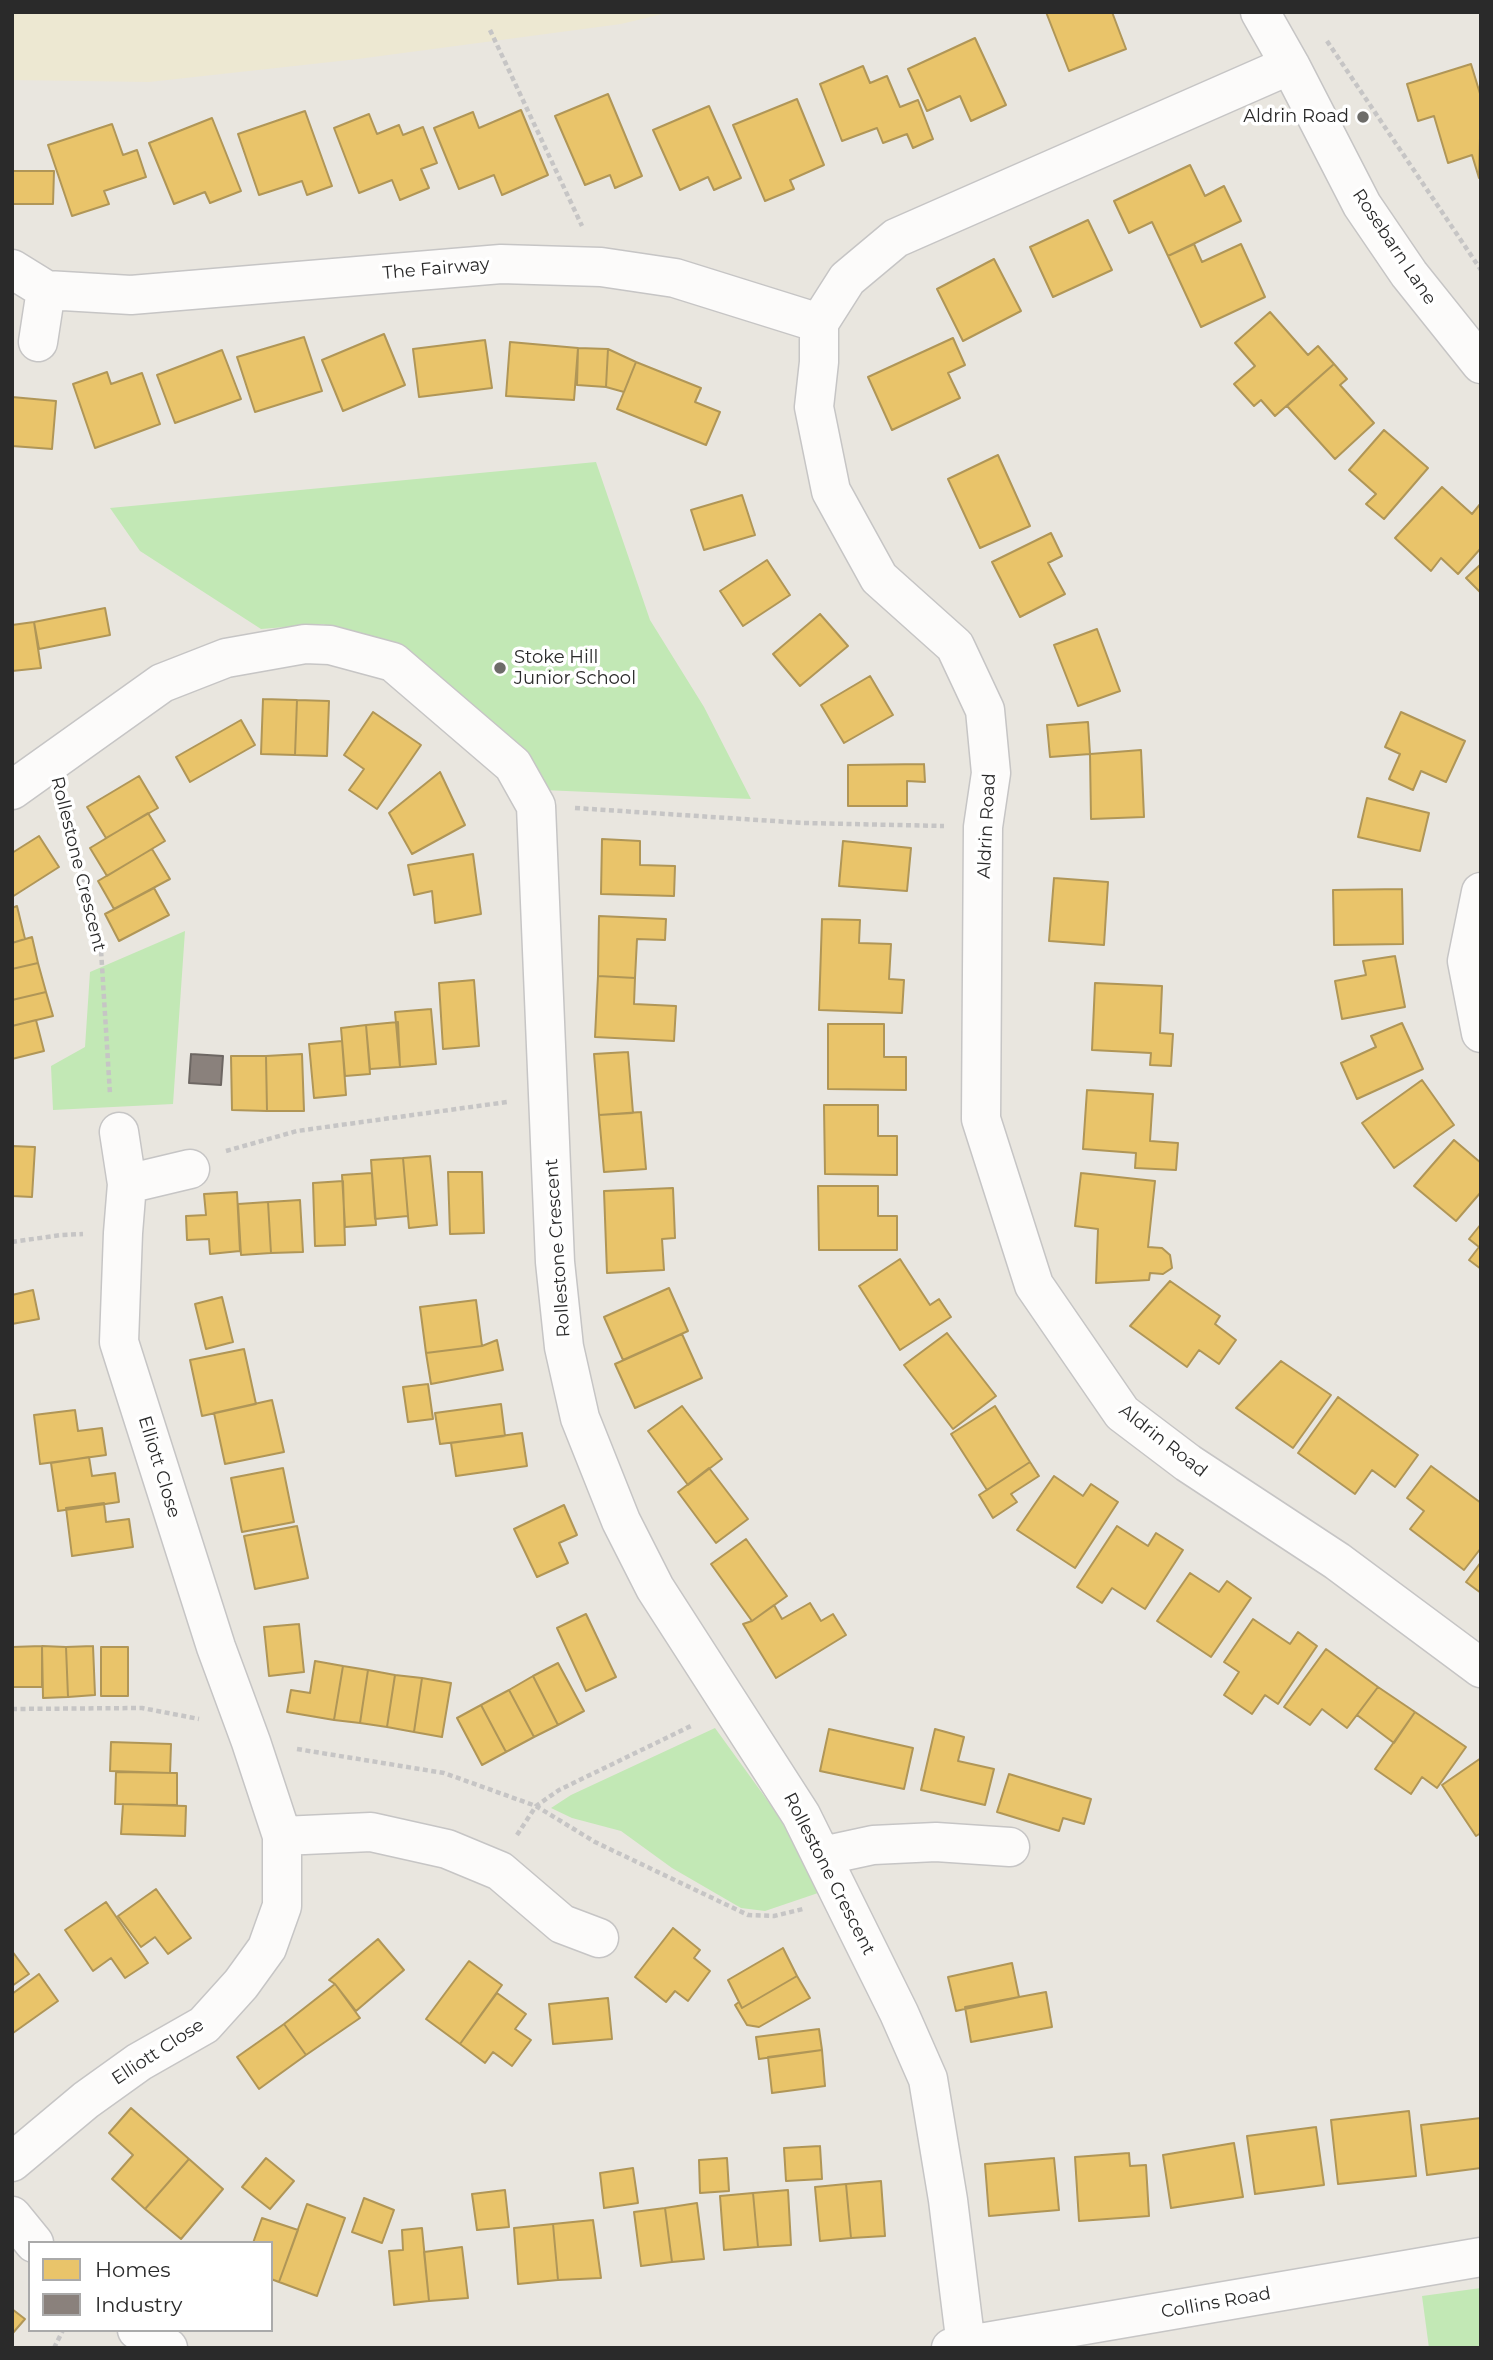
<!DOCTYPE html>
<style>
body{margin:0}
#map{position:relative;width:1493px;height:2360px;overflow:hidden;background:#e9e6df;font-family:Montserrat,sans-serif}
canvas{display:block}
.frame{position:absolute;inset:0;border:14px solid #2a2a2a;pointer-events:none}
.legend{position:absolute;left:28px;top:2241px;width:245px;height:91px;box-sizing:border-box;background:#fff;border:2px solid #aaa;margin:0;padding:9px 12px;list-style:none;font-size:21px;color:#2a2a2a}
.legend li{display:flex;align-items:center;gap:14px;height:35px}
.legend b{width:35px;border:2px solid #aaa}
</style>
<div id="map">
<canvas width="1493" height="2360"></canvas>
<div class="frame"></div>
<ul class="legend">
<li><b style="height:19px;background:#e9c46a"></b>Homes</li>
<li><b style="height:19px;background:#8a817c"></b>Industry</li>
</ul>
</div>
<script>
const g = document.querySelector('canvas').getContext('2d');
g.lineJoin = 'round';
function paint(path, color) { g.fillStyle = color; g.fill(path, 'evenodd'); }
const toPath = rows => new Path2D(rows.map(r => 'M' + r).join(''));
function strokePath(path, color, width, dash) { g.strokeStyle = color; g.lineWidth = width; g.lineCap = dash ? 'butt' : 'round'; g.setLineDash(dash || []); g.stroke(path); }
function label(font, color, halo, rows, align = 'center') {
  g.font = font + ' Montserrat,sans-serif'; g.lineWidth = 7; g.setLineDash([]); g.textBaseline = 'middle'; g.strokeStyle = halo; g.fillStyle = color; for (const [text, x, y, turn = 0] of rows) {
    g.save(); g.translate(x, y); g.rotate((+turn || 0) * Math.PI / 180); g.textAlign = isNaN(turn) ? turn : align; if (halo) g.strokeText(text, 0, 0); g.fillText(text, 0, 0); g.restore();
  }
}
paint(toPath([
 [12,12,671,12,621,24,358,59,149,82,12,80]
]), '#ede8d2');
paint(toPath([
 [596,462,650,620,704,707,751,799,543,790,400,655,323,624,261,629,140,551,110,508],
 [185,931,173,1104,53,1110,51,1066,85,1047,90,972],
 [715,1728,778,1815,821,1892,765,1911,741,1908,672,1868,621,1831,572,1818,551,1808,571,1795],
 [1481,2288,1481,2348,1429,2348,1422,2296]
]), '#c2e8b5');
const homes = toPath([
 [1046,12,1112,12,1126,49,1069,71,1046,12],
 [975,38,1006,105,971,121,960,96,927,111,908,69,975,38],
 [1471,64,1481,97,1479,178,1472,155,1448,163,1434,116,1418,121,1407,84,1471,64],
 [863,66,870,83,887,76,900,107,918,100,933,139,913,148,907,134,883,143,877,128,842,141,820,84,863,66],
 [608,94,642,176,615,188,610,175,585,185,555,116,608,94],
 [797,99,824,165,790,180,794,189,765,201,733,125,797,99],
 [709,106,741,178,714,190,708,177,680,190,653,130,709,106],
 [521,110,548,175,502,195,494,175,459,189,434,128,473,112,479,128,521,110],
 [305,111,332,186,307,195,302,181,259,195,238,134,305,111],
 [369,114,377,134,399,125,403,135,423,127,437,163,421,169,429,188,400,200,392,180,359,193,334,128,369,114],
 [212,118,241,191,210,203,205,192,174,204,149,143,212,118],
 [112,124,123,155,137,150,146,177,104,191,109,204,72,216,48,145,112,124],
 [1190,165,1205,196,1224,186,1241,221,1168,256,1152,222,1129,233,1114,201,1190,165],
 [12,171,54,171,53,204,12,204,12,171],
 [1088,220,1112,270,1053,297,1030,247,1088,220],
 [1194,244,1202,262,1241,244,1265,297,1201,327,1168,256,1194,244],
 [994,259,1021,311,963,341,937,289,994,259],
 [1270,312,1308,355,1318,346,1334,364,1275,416,1261,400,1254,406,1234,384,1255,366,1235,343,1270,312],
 [384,334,405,385,343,411,322,360,384,334],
 [304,337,322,391,255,412,237,357,304,337],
 [953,338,965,365,948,373,960,398,892,430,868,377,953,338],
 [485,340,492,388,419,397,413,349,485,340],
 [510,342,578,348,574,400,506,396,510,342],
 [578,348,608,349,606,387,577,385,578,348],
 [608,349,636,362,624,392,606,387,608,349],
 [222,350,241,399,175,423,157,375,222,350],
 [636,362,701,388,695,402,720,412,706,445,617,409,636,362],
 [1334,364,1347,379,1340,385,1374,423,1335,459,1287,406,1334,364],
 [107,372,111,384,142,373,160,424,95,448,73,384,107,372],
 [12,397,56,401,52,449,12,446,12,397],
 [1384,430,1428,468,1384,519,1366,504,1376,494,1349,470,1384,430],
 [998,455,1030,526,980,548,948,479,998,455],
 [1442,487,1472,514,1481,503,1481,548,1458,574,1441,558,1431,571,1395,538,1442,487],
 [742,495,755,535,704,550,691,510,742,495],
 [1051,533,1062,556,1048,563,1065,594,1020,617,992,562,1051,533],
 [767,560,790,595,743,626,720,591,767,560],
 [1481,564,1481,593,1466,578,1481,564],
 [105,608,110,635,39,649,34,622,105,608],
 [820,614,848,646,800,686,773,654,820,614],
 [34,622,41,668,12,671,12,625,34,622],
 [1097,629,1120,691,1078,706,1054,645,1097,629],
 [870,676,893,715,844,743,821,705,870,676],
 [263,699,297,700,295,755,261,754,263,699],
 [297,700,329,701,327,756,295,755,297,700],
 [373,712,421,745,377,809,349,790,364,769,344,755,373,712],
 [1401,712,1465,741,1446,782,1421,771,1413,790,1389,779,1400,754,1385,747,1401,712],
 [241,720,255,745,190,782,176,757,241,720],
 [1088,722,1090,754,1050,757,1047,725,1088,722],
 [1141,750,1144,817,1091,819,1090,754,1141,750],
 [924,764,925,782,907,781,907,806,848,806,848,765,924,764],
 [440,772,465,825,412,854,389,813,440,772],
 [139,776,158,808,106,838,87,807,139,776],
 [1367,798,1429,813,1420,851,1358,837,1367,798],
 [148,813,165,841,107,876,90,848,148,813],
 [39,836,59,867,12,897,12,853,39,836],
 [602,839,640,841,640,865,675,866,674,896,601,894,602,839],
 [843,841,911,848,907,891,839,886,843,841],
 [152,849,170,879,114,909,98,881,152,849],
 [473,854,481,914,435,923,432,891,414,895,408,865,473,854],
 [1054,878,1108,882,1104,945,1049,941,1054,878],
 [154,888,169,915,119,941,105,914,154,888],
 [1402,889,1403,944,1334,945,1333,890,1402,889],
 [17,906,25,939,12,943,12,908,17,906],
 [599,916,666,919,665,940,637,939,635,978,598,976,599,916],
 [822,919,860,920,859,943,891,944,889,979,904,980,902,1013,819,1010,822,919],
 [32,937,38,963,12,969,12,943,32,937],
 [1395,956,1405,1007,1342,1019,1335,981,1366,975,1363,961,1395,956],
 [38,963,46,992,12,1000,12,969,38,963],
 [598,976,635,978,634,1004,676,1006,674,1041,595,1037,598,976],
 [474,980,479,1046,443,1049,439,983,474,980],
 [1095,983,1162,986,1160,1033,1173,1034,1171,1066,1150,1065,1151,1053,1092,1050,1095,983],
 [46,992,53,1016,12,1026,12,1000,46,992],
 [431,1009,436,1064,400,1067,395,1012,431,1009],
 [36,1020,44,1051,12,1059,12,1026,36,1020],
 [398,1022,400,1067,370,1069,366,1025,398,1022],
 [1402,1023,1423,1069,1357,1099,1341,1063,1376,1047,1371,1036,1402,1023],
 [828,1024,884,1024,884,1057,906,1057,906,1090,828,1089,828,1024],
 [366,1025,370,1074,345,1076,341,1028,366,1025],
 [342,1041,346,1095,314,1098,309,1044,342,1041],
 [628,1052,633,1113,599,1115,594,1054,628,1052],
 [302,1054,304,1111,267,1111,266,1056,302,1054],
 [231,1056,266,1056,267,1111,232,1110,231,1056],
 [1422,1080,1454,1125,1394,1168,1362,1123,1422,1080],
 [1087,1090,1153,1094,1150,1141,1178,1143,1176,1170,1135,1168,1136,1153,1083,1149,1087,1090],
 [824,1105,878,1105,878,1136,897,1136,897,1175,825,1174,824,1105],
 [641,1112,646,1169,604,1172,599,1115,641,1112],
 [1454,1140,1481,1163,1481,1192,1456,1221,1414,1186,1454,1140],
 [12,1146,35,1147,32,1197,12,1196,12,1146],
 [430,1156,437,1225,409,1228,403,1158,430,1156],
 [403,1158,408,1216,375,1219,371,1160,403,1158],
 [448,1172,482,1172,484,1233,450,1234,448,1172],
 [372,1173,376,1225,345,1227,342,1175,372,1173],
 [1081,1173,1155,1181,1148,1247,1162,1248,1170,1255,1172,1268,1163,1274,1150,1273,1149,1280,1096,1283,1098,1229,1075,1226,1081,1173],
 [343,1181,345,1245,315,1246,313,1183,343,1181],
 [818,1186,878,1186,878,1216,897,1216,897,1250,819,1250,818,1186],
 [673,1188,675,1238,662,1239,664,1270,607,1273,604,1191,673,1188],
 [237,1192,240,1251,210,1254,209,1239,187,1240,186,1216,206,1215,204,1194,237,1192],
 [300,1200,303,1252,271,1253,268,1202,300,1200],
 [268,1202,271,1253,241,1255,238,1204,268,1202],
 [1481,1224,1481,1269,1469,1260,1479,1247,1469,1239,1481,1224],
 [900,1259,930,1305,939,1299,951,1317,900,1350,859,1286,900,1259],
 [1170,1281,1220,1316,1215,1324,1236,1340,1219,1364,1199,1350,1187,1367,1130,1326,1170,1281],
 [669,1288,688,1331,623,1360,604,1317,669,1288],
 [33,1290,39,1319,12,1324,12,1295,33,1290],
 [222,1297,233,1342,206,1349,195,1304,222,1297],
 [476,1300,482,1346,426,1353,420,1307,476,1300],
 [947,1333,996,1396,953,1429,904,1365,947,1333],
 [682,1334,702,1378,635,1408,615,1364,682,1334],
 [497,1340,503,1370,431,1384,426,1353,482,1346,497,1340],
 [244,1349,256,1404,202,1416,190,1360,244,1349],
 [1281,1361,1331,1395,1293,1448,1236,1408,1281,1361],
 [428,1384,433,1419,408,1422,403,1387,428,1384],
 [1338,1397,1418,1455,1395,1487,1372,1470,1355,1494,1298,1453,1338,1397],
 [272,1400,284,1452,225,1464,214,1413,272,1400],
 [501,1404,505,1436,440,1444,435,1413,501,1404],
 [682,1406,722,1459,688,1485,648,1431,682,1406],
 [995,1406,1030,1462,987,1490,951,1434,995,1406],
 [75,1410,78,1431,102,1428,106,1455,40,1464,34,1415,75,1410],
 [522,1433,527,1466,456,1476,451,1443,522,1433],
 [89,1457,92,1476,115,1473,119,1502,58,1511,51,1463,89,1457],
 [1030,1462,1039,1476,1011,1494,1017,1502,993,1518,979,1495,1030,1462],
 [1431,1466,1481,1503,1481,1548,1464,1570,1410,1529,1424,1511,1407,1498,1431,1466],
 [283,1468,294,1522,242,1532,231,1478,283,1468],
 [709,1468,748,1519,716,1543,678,1492,709,1468],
 [1054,1476,1083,1496,1091,1484,1118,1502,1075,1568,1017,1530,1054,1476],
 [104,1503,106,1522,129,1519,133,1547,72,1556,66,1508,104,1503],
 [564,1505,577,1535,559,1543,568,1563,537,1577,514,1529,564,1505],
 [297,1526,308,1578,255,1589,244,1536,297,1526],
 [1117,1526,1148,1546,1156,1533,1183,1550,1145,1609,1112,1588,1102,1603,1077,1587,1117,1526],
 [746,1539,787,1596,752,1621,711,1564,746,1539],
 [1481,1562,1481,1593,1466,1582,1481,1562],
 [1190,1573,1219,1592,1227,1581,1251,1598,1211,1657,1157,1621,1190,1573],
 [810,1603,821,1621,833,1614,846,1635,776,1678,743,1624,752,1621,774,1605,782,1619,810,1603],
 [586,1614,616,1677,586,1691,557,1628,586,1614],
 [1253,1619,1290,1644,1298,1632,1317,1646,1278,1704,1265,1695,1252,1714,1224,1695,1239,1672,1224,1662,1253,1619],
 [299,1624,304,1672,269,1676,264,1627,299,1624],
 [42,1646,66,1647,68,1697,43,1698,42,1646],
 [42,1646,42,1687,12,1687,12,1647,42,1646],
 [93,1646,95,1695,68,1697,66,1647,93,1646],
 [101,1647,128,1647,128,1696,101,1696,101,1647],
 [1326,1649,1378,1687,1347,1728,1322,1709,1310,1725,1284,1707,1326,1649],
 [315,1661,343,1666,334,1720,287,1712,291,1690,310,1693,315,1661],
 [558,1663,584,1711,558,1725,533,1676,558,1663],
 [343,1666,368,1670,360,1723,334,1720,343,1666],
 [368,1670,395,1675,387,1727,360,1723,368,1670],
 [395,1675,422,1678,414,1732,387,1727,395,1675],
 [533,1676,558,1725,534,1737,509,1690,533,1676],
 [422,1678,451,1683,442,1737,414,1732,422,1678],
 [1378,1687,1415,1712,1394,1743,1357,1715,1378,1687],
 [509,1690,534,1737,506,1752,481,1705,509,1690],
 [481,1705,506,1752,482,1765,457,1718,481,1705],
 [1415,1712,1466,1747,1437,1788,1422,1777,1411,1794,1375,1769,1415,1712],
 [829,1729,913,1748,904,1789,820,1771,829,1729],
 [935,1729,964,1737,958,1761,994,1769,985,1805,921,1790,935,1729],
 [111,1742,171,1744,170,1773,110,1771,111,1742],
 [1481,1758,1481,1833,1476,1836,1442,1785,1481,1758],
 [116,1772,177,1773,177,1805,115,1804,116,1772],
 [1009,1774,1091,1799,1084,1824,1063,1818,1059,1831,997,1812,1009,1774],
 [123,1804,186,1806,185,1836,121,1834,123,1804],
 [156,1889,191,1938,168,1954,155,1937,141,1947,118,1916,156,1889],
 [106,1902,148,1963,125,1978,111,1958,93,1971,65,1930,106,1902],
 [673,1928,700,1950,694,1958,710,1971,688,2001,675,1991,666,2002,635,1977,673,1928],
 [378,1939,404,1970,356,2011,335,1984,329,1980,378,1939],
 [783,1948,797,1976,742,2008,728,1980,783,1948],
 [12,1951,29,1974,12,1986,12,1951],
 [469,1961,502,1985,460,2044,426,2019,469,1961],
 [1012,1963,1019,1997,956,2011,948,1977,1012,1963],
 [39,1974,58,2001,13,2033,12,1994,39,1974],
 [797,1976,810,1998,759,2027,747,2025,735,2005,739,2002,742,2008,797,1976],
 [335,1984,360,2018,306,2055,284,2024,335,1984],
 [1046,1992,1052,2027,971,2042,965,2007,1046,1992],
 [497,1993,526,2014,515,2029,531,2040,512,2066,493,2052,485,2063,460,2044,497,1993],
 [608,1998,612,2039,553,2044,549,2004,608,1998],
 [284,2024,306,2055,259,2089,237,2057,284,2024],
 [819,2029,822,2050,759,2059,756,2037,819,2029],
 [822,2050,825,2086,772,2093,768,2057,822,2050],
 [131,2108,189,2159,145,2209,112,2179,133,2155,109,2133,131,2108],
 [1409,2111,1416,2176,1338,2184,1331,2120,1409,2111],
 [1481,2118,1481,2168,1427,2175,1421,2125,1481,2118],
 [1316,2127,1324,2185,1255,2194,1247,2136,1316,2127],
 [1234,2143,1243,2197,1171,2208,1163,2155,1234,2143],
 [820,2146,822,2179,786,2181,784,2148,820,2146],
 [1129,2153,1130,2166,1146,2165,1149,2216,1079,2221,1075,2157,1129,2153],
 [266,2158,294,2181,270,2209,242,2187,266,2158],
 [727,2158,729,2191,700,2193,699,2160,727,2158],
 [1054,2158,1059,2210,989,2216,985,2164,1054,2158],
 [189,2159,223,2189,181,2239,145,2209,189,2159],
 [633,2168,638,2203,604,2208,600,2173,633,2168],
 [881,2181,885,2236,851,2238,846,2184,881,2181],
 [846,2184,851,2238,820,2241,815,2187,846,2184],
 [505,2190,509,2227,477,2230,472,2194,505,2190],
 [788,2190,791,2245,758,2247,753,2193,788,2190],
 [753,2193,758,2247,724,2250,720,2196,753,2193],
 [364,2198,394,2210,382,2243,352,2232,364,2198],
 [697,2203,704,2259,672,2262,665,2208,697,2203],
 [307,2204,345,2218,317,2296,279,2282,307,2204],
 [665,2208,672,2262,641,2266,634,2212,665,2208],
 [262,2218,298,2230,279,2282,271,2279,271,2243,253,2243,262,2218],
 [593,2220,601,2278,558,2280,553,2224,593,2220],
 [553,2224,558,2280,518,2284,514,2228,553,2224],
 [422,2228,429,2301,394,2305,389,2251,403,2250,402,2230,422,2228],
 [462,2247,468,2298,429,2301,424,2252,462,2247],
 [12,2309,25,2319,12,2334,12,2309]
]);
paint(homes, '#e9c46a');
strokePath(homes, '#b09657', 2);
const industry = toPath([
 [191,1054,223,1056,221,1085,189,1083,191,1054]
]);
paint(industry, '#8a817c');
strokePath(industry, '#6d6763', 2);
const minor = toPath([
 [1260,12,1290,65,1362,205,1409,274,1481,364],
 [1290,65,896,238,847,279,819,323,819,362,814,407,831,491,879,578,955,646,985,710,991,773,983,827,981,1119,1034,1285,1122,1413,1188,1463,1337,1561,1481,1668],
 [12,269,46,290,131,295,501,264,601,267,675,278,819,323],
 [38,342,46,290],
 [12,790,162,683,226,658,305,644,330,645,393,662,513,765,536,806,555,1262,564,1347,580,1418,621,1521,655,1588,801,1815,899,2013,928,2079,948,2200,966,2346],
 [1481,892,1467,961,1481,1033],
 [127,1184,190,1169],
 [282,1836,371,1832,447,1849,500,1871,562,1924,599,1938],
 [822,1856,873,1845,936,1842,1010,1847],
 [12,2162,86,2100,139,2062,204,2025,241,1984,267,1948,282,1906,282,1836,251,1742,216,1647,119,1342,123,1233,127,1184,119,1132],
 [12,2216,34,2243],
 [137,2330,168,2348],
 [951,2348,1481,2257]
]);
strokePath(minor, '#c6c5c5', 41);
strokePath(toPath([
 [490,30,582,226],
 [1327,41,1481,270],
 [64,803,101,950,110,1094],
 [575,808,804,823,944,826],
 [226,1151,297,1131,507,1102],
 [12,1242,61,1235,83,1234],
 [12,1709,142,1708,199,1719],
 [297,1749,444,1773,536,1806,595,1842,748,1915,774,1916,803,1909],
 [517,1835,536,1806,559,1790,693,1725],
 [54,2348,63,2330]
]), '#c6c5c5', 4.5, [5, 3.5]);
strokePath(minor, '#fcfbfa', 38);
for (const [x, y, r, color] of [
 [1363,117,7,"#6d6c69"],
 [500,668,7,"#6d6c69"]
]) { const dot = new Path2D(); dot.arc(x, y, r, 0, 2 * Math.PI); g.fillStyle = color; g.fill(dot); strokePath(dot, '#fff', 2.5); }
label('18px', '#2a2a2a', '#fff', [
 ["Aldrin Road",1349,117],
 ["Stoke Hill",514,658,"left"],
 ["Junior School",514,679,"left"]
], 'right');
label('18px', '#2a2a2a', '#fff', [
 ["Rosebarn Lane",1394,247,56],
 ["The Fairway",436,269,-5],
 ["Aldrin Road",987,826,-87],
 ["Rollestone Crescent",78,864,76],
 ["Rollestone Crescent",558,1248,-94],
 ["Aldrin Road",1163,1441,38],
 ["Elliott Close",159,1467,73],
 ["Rollestone Crescent",829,1874,63],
 ["Elliott Close",158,2052,-33],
 ["Collins Road",1216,2303,-10]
]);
</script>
